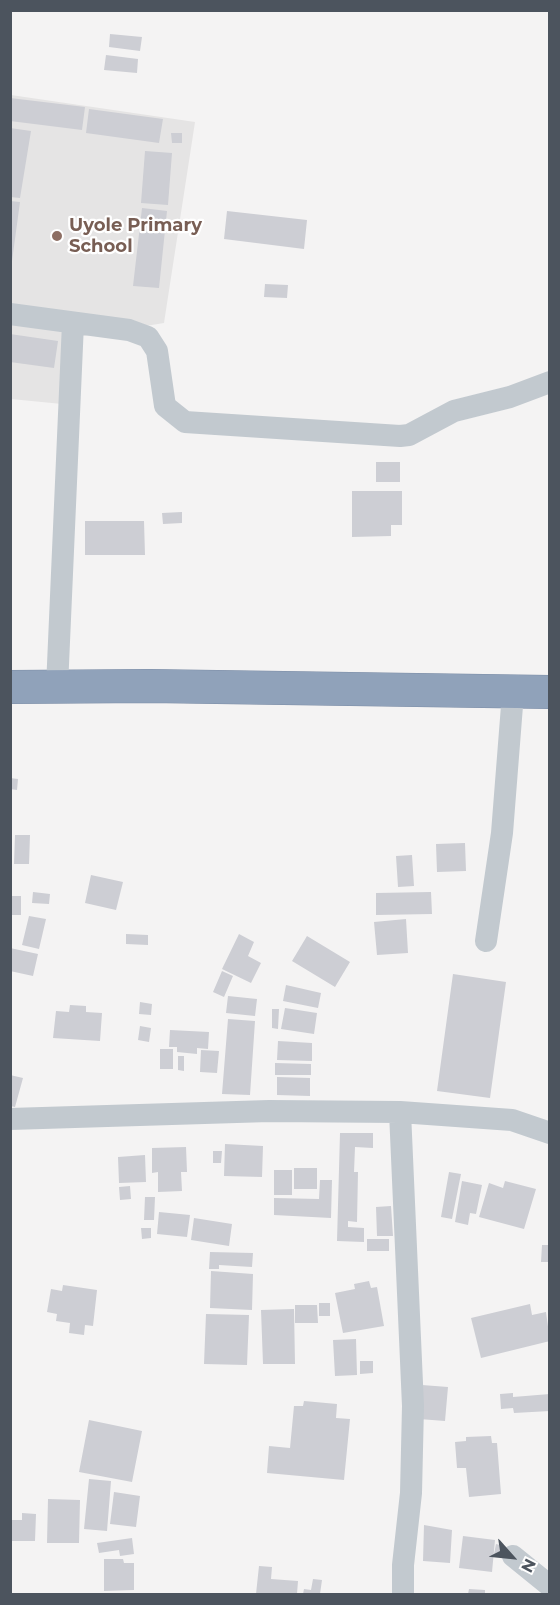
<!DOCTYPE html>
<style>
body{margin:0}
#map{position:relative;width:560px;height:1605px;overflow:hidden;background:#f4f3f3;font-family:Montserrat,sans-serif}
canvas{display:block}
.frame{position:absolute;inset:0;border:12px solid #4c545e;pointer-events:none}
.north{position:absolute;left:482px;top:1527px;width:60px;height:60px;-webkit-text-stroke:4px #fff;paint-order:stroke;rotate:117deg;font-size:16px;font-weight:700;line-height:24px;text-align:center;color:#4c545e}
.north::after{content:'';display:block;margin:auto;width:21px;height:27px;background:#4c545e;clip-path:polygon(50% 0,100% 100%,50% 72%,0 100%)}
</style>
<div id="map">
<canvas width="560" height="1605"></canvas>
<div class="frame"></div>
<div class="north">N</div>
</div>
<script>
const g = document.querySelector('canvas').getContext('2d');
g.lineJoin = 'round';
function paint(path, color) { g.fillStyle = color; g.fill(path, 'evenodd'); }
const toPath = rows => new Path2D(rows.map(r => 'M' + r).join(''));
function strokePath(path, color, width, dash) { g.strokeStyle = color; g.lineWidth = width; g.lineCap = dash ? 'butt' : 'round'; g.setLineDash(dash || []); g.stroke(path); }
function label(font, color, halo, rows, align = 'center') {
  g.font = font + ' Montserrat,sans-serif'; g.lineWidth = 4.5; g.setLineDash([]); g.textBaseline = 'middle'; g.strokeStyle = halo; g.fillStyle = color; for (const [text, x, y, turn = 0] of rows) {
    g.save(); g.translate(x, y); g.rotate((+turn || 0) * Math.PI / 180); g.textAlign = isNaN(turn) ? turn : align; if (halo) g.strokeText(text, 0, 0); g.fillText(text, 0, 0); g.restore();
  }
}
paint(toPath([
 [11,95,195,122,164,323,78,337,62,404,11,399]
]), '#e5e4e4');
paint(toPath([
 [110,34,142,37,140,51,109,47],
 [106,55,138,59,137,73,104,70],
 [10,98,85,107,82,130,10,121],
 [89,109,163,119,159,143,86,133],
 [10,128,31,131,20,198,10,197],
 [171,133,182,133,182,143,172,143],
 [145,151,172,153,168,205,141,203],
 [10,201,20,202,12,261,10,261],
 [142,208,167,211,159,288,133,286],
 [227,211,307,220,304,249,224,239],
 [265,284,288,285,287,298,264,297],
 [10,334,58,341,54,368,10,362],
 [376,462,400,462,400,482,376,482],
 [352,491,402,491,402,525,391,525,391,536,352,537],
 [182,512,182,523,163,524,162,513],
 [85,521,144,521,145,555,85,555],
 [10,778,18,779,17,790,10,789],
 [15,835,30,835,29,864,14,864],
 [465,843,466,871,437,872,436,844],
 [412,855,414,886,398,887,396,856],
 [91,875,123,882,116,910,85,903],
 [33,892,50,894,49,904,32,903],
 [431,892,432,914,376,915,376,893],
 [10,896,21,896,21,915,10,915],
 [29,916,46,919,39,949,22,945],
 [406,919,408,953,377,955,374,922],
 [126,934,148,935,148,945,126,944],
 [239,934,254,942,248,956,261,963,251,983,222,969],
 [307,936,350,962,335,987,292,961],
 [10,948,38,954,33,976,10,971],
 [222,971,233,976,224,997,213,992],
 [453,974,506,982,490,1098,437,1091],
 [286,985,321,993,318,1008,283,1001],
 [228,996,257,999,255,1016,226,1013],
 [140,1002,152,1004,151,1015,139,1014],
 [70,1005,86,1006,86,1012,102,1013,100,1041,53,1038,56,1011,69,1012],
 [285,1008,317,1013,314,1034,281,1029],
 [272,1009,279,1009,278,1029,272,1028],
 [228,1019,255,1021,250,1095,222,1094],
 [140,1026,151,1028,149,1042,138,1040],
 [170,1030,209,1032,208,1049,197,1048,197,1054,177,1052,177,1047,169,1047],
 [278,1041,312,1043,312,1061,277,1060],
 [160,1049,173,1049,173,1069,160,1069],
 [201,1050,219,1051,217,1073,200,1072],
 [178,1056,184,1056,184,1071,178,1070],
 [275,1063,311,1064,311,1075,275,1075],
 [10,1075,23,1078,15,1107,10,1106],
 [277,1077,310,1078,310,1096,277,1095],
 [340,1133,373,1133,373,1148,355,1147,354,1172,358,1172,357,1222,348,1221,348,1227,364,1228,364,1242,337,1241],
 [225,1144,263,1146,262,1177,224,1176],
 [186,1147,187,1172,181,1172,182,1191,158,1192,158,1172,152,1173,152,1148],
 [213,1151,222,1151,221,1163,213,1163],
 [145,1155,146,1182,119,1183,118,1157],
 [294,1168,317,1168,317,1189,294,1189],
 [274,1170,292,1170,292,1195,274,1195],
 [449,1172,461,1174,452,1219,441,1217],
 [320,1180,332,1180,331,1218,274,1215,274,1198,319,1199],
 [462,1181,482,1185,476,1214,470,1213,468,1225,455,1222],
 [505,1181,536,1189,524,1229,479,1217,489,1183,503,1188],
 [130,1186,131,1199,120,1200,119,1187],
 [145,1197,155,1197,154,1220,144,1220],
 [391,1206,393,1236,377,1236,376,1207],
 [159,1212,190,1215,187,1237,157,1234],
 [194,1218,232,1224,229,1246,191,1240],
 [141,1228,151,1228,151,1238,142,1239],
 [367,1239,389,1239,389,1251,367,1251],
 [542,1245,550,1245,550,1262,541,1262],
 [210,1252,253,1253,252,1267,219,1265,219,1269,209,1269],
 [211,1271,253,1274,252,1310,210,1308],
 [369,1281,371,1288,377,1287,384,1326,343,1333,335,1293,355,1289,354,1284],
 [63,1285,97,1290,93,1326,85,1325,84,1335,69,1333,70,1323,56,1321,57,1314,47,1312,51,1289,62,1291],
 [319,1303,330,1303,330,1316,319,1316],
 [530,1304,532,1315,546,1312,550,1341,481,1358,471,1318],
 [295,1305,317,1305,318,1323,295,1323],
 [294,1309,295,1364,263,1364,261,1310],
 [206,1314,249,1315,247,1365,204,1364],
 [356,1339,357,1375,335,1376,333,1340],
 [360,1361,373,1361,373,1373,360,1374],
 [422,1385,448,1387,445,1421,419,1419],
 [513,1393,513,1397,550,1394,550,1411,514,1413,513,1408,501,1409,500,1394],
 [304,1401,337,1404,336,1418,350,1419,344,1480,267,1473,269,1446,290,1448,294,1406,303,1406],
 [89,1420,142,1431,132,1482,79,1472],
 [491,1436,492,1443,497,1443,501,1494,469,1497,466,1468,457,1468,455,1442,466,1441,466,1437],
 [89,1479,111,1481,107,1531,84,1529],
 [114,1492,140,1496,136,1527,110,1524],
 [48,1499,80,1500,79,1543,47,1543],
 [22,1513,36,1514,35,1541,10,1541,10,1520,22,1520],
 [424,1525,452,1530,450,1563,423,1561],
 [463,1536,495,1540,492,1572,459,1568],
 [132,1538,134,1554,120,1556,119,1550,99,1553,97,1543],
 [496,1544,504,1546,502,1556,494,1554],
 [104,1559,123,1559,124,1563,134,1563,134,1590,104,1591],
 [259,1566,272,1567,271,1579,298,1581,297,1594,256,1594],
 [313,1579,322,1580,320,1594,303,1594,304,1589,311,1590],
 [469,1589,485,1590,485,1594,468,1594]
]), '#cdced4');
const highway = toPath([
 [10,687,150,686,550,692]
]);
strokePath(highway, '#7c8da6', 34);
strokePath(toPath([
 [10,314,129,330,148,337,157,351,165,406,185,422,400,436,409,435,454,411,510,397,550,382],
 [57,687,73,323],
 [486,941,502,833,513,693],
 [400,1112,413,1406,411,1493,403,1565,403,1594],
 [10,1119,269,1111,400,1112,512,1120,550,1133],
 [513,1556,550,1586]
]), '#c2c9cf', 22);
strokePath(highway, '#90a2ba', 33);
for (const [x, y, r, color] of [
 [57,236,6,"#8d6e63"]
]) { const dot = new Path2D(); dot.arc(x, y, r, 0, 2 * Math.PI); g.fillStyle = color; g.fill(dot); strokePath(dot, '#fff', 2); }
label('bold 18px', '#785e54', '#fff', [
 ["Uyole Primary",69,226],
 ["School",69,247]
], 'left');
</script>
